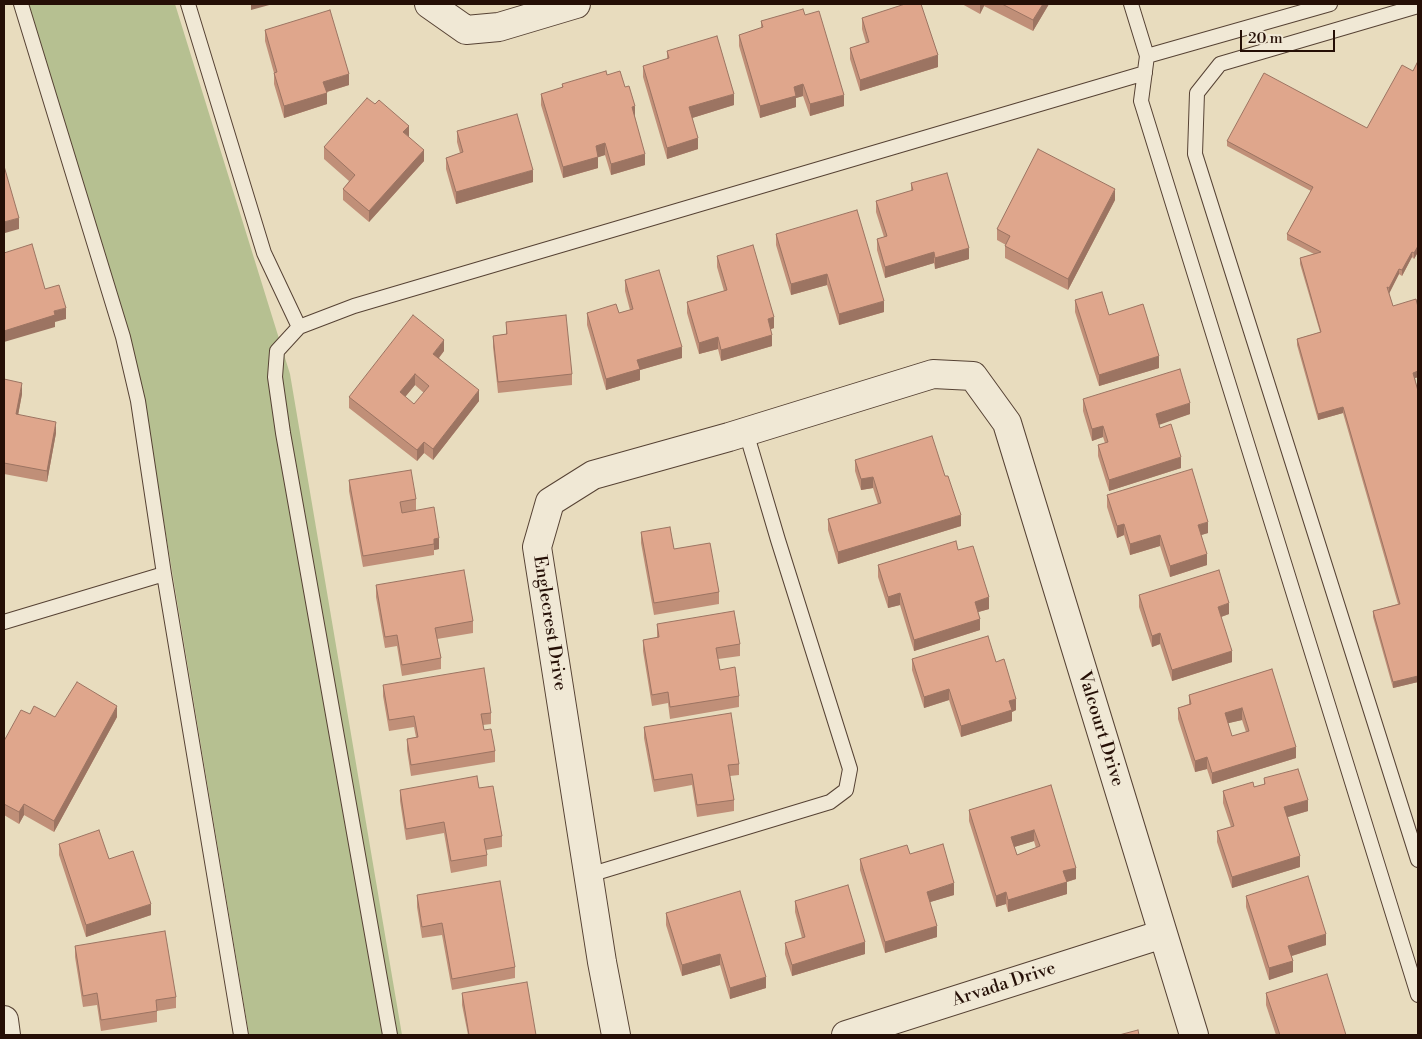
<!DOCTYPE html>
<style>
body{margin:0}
#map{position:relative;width:1422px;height:1039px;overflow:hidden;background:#e8dcbe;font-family:"Libre Bodoni",serif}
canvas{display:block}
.frame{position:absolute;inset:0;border:5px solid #250f06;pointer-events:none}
.scale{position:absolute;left:1240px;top:30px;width:95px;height:22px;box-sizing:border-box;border:2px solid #250f06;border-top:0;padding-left:6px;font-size:15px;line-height:18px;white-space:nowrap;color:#250f06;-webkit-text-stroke:4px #f0e8d5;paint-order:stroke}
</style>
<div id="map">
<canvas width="1422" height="1039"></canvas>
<div class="frame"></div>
<div class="scale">20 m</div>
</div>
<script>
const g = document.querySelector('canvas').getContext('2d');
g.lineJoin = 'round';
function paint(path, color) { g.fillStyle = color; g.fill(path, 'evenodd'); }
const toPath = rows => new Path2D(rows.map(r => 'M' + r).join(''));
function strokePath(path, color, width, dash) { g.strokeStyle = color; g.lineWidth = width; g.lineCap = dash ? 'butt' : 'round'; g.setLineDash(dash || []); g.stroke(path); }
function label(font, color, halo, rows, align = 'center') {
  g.font = font + ' "Libre Bodoni",serif'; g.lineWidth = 4; g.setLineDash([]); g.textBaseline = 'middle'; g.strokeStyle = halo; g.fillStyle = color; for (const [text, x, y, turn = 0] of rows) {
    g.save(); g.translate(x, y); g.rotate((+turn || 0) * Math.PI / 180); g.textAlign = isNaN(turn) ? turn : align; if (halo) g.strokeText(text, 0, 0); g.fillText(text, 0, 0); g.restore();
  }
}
paint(toPath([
 [26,4,175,4,290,374,402,1035,249,1035,141,384]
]), '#b6c091');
const service = toPath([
 [21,4,123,337,138,401,164,574,241,1035],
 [188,4,264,253,299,327],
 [1131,4,1147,56,1141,101,1418,995],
 [1418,6,1220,64,1197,93,1195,154,1418,860],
 [1147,56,1330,4],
 [4,622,164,574],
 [589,875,830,802,846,790,850,769,778,540,746,432],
 [390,1035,283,433,275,377,277,351,299,327,354,306,1145,73]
]);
const minor = toPath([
 [429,4,466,30,499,27,576,4],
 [4,1020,6,1035],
 [616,1035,602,962,537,547,550,502,593,475,729,437,933,374,973,376,1007,423,1194,1035],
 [846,1035,1163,934]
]);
strokePath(service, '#564234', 16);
strokePath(minor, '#564234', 30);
strokePath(service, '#f0e8d5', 14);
strokePath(minor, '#f0e8d5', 28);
paint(toPath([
 [962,4,1049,4,1033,31,984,6,980,14],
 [805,15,844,106,810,116,803,96,796,98,796,107,760,118,739,46,739,35,761,28,761,21],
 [862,18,938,67,860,91,850,59,850,48,866,43,862,29],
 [265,30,349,85,327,92,327,104,284,118,274,84,274,73,265,41],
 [667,51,734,105,692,118,698,149,667,159,643,77,643,66,667,59],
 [1418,61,1418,252,1414,259,1412,257,1402,276,1399,274,1389,293,1393,306,1418,307,1418,377,1415,378,1418,391,1418,682,1393,688,1373,617,1373,611,1398,604,1343,413,1318,420,1297,345,1297,339,1320,332,1300,264,1300,258,1314,254,1287,240,1287,234,1311,191,1227,146,1227,141,1367,128,1413,71],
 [607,75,625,87,635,117,645,165,611,175,605,155,598,157,598,168,563,178,541,105,541,94,562,88,562,84],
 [457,131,533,182,456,204,446,169,446,158,460,153,457,142],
 [409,137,424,161,369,222,343,200,343,189,349,181,324,159,324,147],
 [911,183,969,259,935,269,934,263,885,278,877,250,877,239,884,237,876,212,876,201,911,191],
 [1115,200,1068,290,1005,258,1005,246,1006,245,997,240,997,229],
 [776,234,884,312,839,325,827,285,791,295,776,245],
 [717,256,774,328,771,329,772,346,721,361,718,349,699,354,687,313,687,302,724,291,717,267],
 [625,280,682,358,640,370,640,380,606,390,587,325,587,313,619,313,630,310,625,291],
 [1075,300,1109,315,1159,368,1099,386,1075,312],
 [506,322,572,374,572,385,498,393,493,347,493,336,506,334],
 [444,351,439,358,479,401,433,460,424,453,417,461,349,408,349,397],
 [415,385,424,393,414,404,405,397],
 [4,379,22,394,18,415,56,433,47,482,4,474],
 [1083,399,1190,414,1159,424,1160,428,1181,468,1109,491,1098,456,1098,445,1105,443,1103,437,1092,441,1083,411],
 [855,460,961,526,838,564,828,530,828,519,878,504,873,488,861,490,855,471],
 [349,480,416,499,416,510,439,549,434,550,434,555,363,567,349,491],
 [1107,495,1208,533,1201,535,1207,565,1170,577,1160,546,1130,555,1124,535,1117,538,1107,507],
 [641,532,674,549,719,592,719,604,654,615,641,543],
 [958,550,989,609,978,612,980,630,914,651,900,605,888,608,878,577,878,565],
 [376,585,473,621,473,633,437,639,441,658,441,669,402,676,397,646,385,648,376,597],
 [1139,595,1229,614,1221,617,1232,662,1172,681,1160,644,1152,647,1139,607],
 [657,624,740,644,740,656,718,659,720,670,739,696,739,707,670,719,668,703,652,706,643,651,643,640,657,638],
 [912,659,996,662,1016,710,1012,712,1012,721,961,737,949,700,924,708,912,670],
 [1272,669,1296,758,1212,784,1207,769,1195,772,1178,719,1178,708,1189,704,1189,695],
 [1242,720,1246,732,1232,736,1228,723],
 [383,685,491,713,491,724,483,725,484,730,495,751,495,762,411,776,407,750,407,739,416,737,414,727,389,731,383,696],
 [30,714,55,717,117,717,54,832,24,815,19,824,4,815,4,741],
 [644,727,739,764,739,775,730,776,734,800,734,811,697,817,692,785,654,792,644,738],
 [1264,778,1308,811,1288,817,1300,867,1232,888,1217,842,1217,831,1231,827,1223,803,1223,791,1254,787,1264,785],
 [1051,785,1076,879,1067,882,1067,894,1008,912,1006,904,996,907,969,821,969,810],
 [1034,841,1036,848,1017,855,1014,847],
 [479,788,502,836,502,847,486,850,487,855,487,866,451,873,444,833,406,840,400,801,400,790],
 [59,844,109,859,151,915,86,937,59,855],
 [910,854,954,895,930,902,937,937,885,953,860,870,860,859],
 [417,895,515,967,515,978,452,990,442,935,422,938,417,907],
 [1246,896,1326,945,1292,956,1293,972,1269,980,1246,907],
 [795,901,865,954,792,976,785,954,785,943,802,938,795,912],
 [666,913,766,988,730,999,720,965,682,976,666,925],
 [75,946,176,997,176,1008,157,1011,157,1022,101,1031,97,1005,83,1007,75,957],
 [462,993,536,1035,468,1035,462,1005],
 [1266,993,1346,1035,1276,1035,1266,1005]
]), '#c08f78');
paint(toPath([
 [251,4,273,4,251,10],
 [980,4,984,4,984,6,980,14],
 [1043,4,1049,4,1033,31,1033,20],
 [938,55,938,67,860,91,860,80],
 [349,74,349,85,323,93,323,82],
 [803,84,803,96,796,98,796,107,760,118,760,106,794,87],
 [327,93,327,104,284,118,284,106],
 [734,94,734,105,689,119,689,107],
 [844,95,844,106,810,116,810,104],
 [635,106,635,117,632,118,632,107],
 [409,126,409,137,403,132],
 [698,138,698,149,667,159,667,148],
 [605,143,605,155,596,158,596,146],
 [424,150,424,161,369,222,369,211],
 [645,154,645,165,611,175,611,164],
 [598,157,598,168,563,178,563,167],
 [533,170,533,182,456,204,456,192],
 [1115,189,1115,200,1068,290,1068,279],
 [19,218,19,229,5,233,5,238,4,239,4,222],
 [1418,246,1418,252,1414,259,1414,253],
 [969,248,969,259,935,269,935,258],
 [934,252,934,263,885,278,885,267],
 [1412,252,1412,257,1402,276,1402,270],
 [1399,269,1399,274,1389,294,1389,288],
 [827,274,827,285,791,295,791,284],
 [884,301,884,312,839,325,839,314],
 [66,308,66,319,55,322,55,327,4,342,4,331,54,311],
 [774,317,774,328,768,330,768,319],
 [772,335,772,346,721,361,721,350],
 [718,337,718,349,699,354,699,343],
 [444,340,444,351,433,365,433,354],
 [682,347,682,358,640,370,640,380,606,390,606,379,637,360],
 [1159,356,1159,368,1099,386,1099,375],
 [1418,371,1418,377,1413,379,1413,373],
 [415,374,415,385,400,403,400,392],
 [22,383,22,394,16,426,16,414],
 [479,390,479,401,433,460,433,449],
 [1190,403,1190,414,1156,426,1156,414],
 [1343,407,1343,413,1318,420,1318,414],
 [56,422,56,433,47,482,47,471],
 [1103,426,1103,437,1092,441,1092,429],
 [424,442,424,453,417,461,417,450],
 [1181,457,1181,468,1109,491,1109,480],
 [873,477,873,488,861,490,861,479],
 [961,515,961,526,838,564,838,552],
 [1208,522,1208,533,1198,536,1198,525],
 [1124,524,1124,535,1117,538,1117,526],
 [1160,535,1160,546,1130,555,1130,544],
 [439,538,439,549,434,550,434,539],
 [1207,554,1207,565,1170,577,1170,566],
 [900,593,900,605,888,608,888,597],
 [989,597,989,609,975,613,975,602],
 [1229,603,1229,614,1218,618,1218,607],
 [980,619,980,630,914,651,914,640],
 [1160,633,1160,644,1152,647,1152,636],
 [1232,651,1232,662,1172,681,1172,670],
 [1418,676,1418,682,1393,688,1393,682],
 [949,689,949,700,924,708,924,697],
 [1016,699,1016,710,1012,712,1012,721,961,737,961,726,1009,701],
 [117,706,117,717,54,832,54,821],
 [1242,708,1242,720,1225,724,1225,713],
 [1296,747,1296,758,1212,784,1212,773],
 [1207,757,1207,769,1195,772,1195,761],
 [1308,800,1308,811,1284,818,1284,807],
 [24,804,24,815,19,824,19,812],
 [1034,830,1034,841,1011,848,1011,837],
 [1300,856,1300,867,1232,888,1232,877],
 [1076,868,1076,879,1063,883,1063,871],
 [1067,882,1067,894,1008,912,1008,900],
 [954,883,954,895,927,903,927,892],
 [1006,892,1006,904,996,907,996,896],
 [151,904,151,915,86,937,86,925],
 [937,926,937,937,885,953,885,942],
 [1326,934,1326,945,1288,957,1288,946],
 [865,942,865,954,792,976,792,965],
 [720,954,720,965,682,976,682,965],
 [1293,961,1293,972,1269,980,1269,968],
 [766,977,766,988,730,999,730,988]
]), '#9c7462');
const building = toPath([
 [905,4,921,4,938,55,860,80,850,48,869,42,862,18,905,4],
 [1002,4,1043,4,1033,20,1002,4],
 [803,9,805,15,819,11,844,95,810,104,803,84,794,87,796,96,760,106,739,35,763,27,761,21,803,9],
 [330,10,349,74,323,82,327,93,284,106,274,73,277,72,265,30,330,10],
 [717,36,734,94,689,107,698,138,667,148,643,66,669,58,667,51,717,36],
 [1418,61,1418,246,1414,253,1412,252,1402,270,1399,269,1389,288,1387,287,1393,306,1416,299,1418,307,1418,371,1413,373,1418,391,1418,676,1393,682,1373,611,1400,604,1343,407,1318,414,1297,339,1321,332,1300,258,1321,252,1287,234,1313,187,1227,141,1264,73,1367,128,1402,65,1413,71,1418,61],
 [606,71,607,75,620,71,625,87,629,86,635,106,632,107,645,154,611,164,605,143,596,146,598,157,563,167,541,94,563,87,562,84,606,71],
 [367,98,375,104,379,100,409,126,403,132,424,150,369,211,343,189,355,175,324,147,367,98],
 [517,114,533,170,456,192,446,158,463,152,457,131,517,114],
 [1038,149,1115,189,1068,279,1005,246,1010,236,997,229,1038,149],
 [4,166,19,218,4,222,5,227,4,228,4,166],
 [947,173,969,248,935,258,934,252,885,267,877,239,887,236,876,201,913,190,911,183,947,173],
 [857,210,884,301,839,314,827,274,791,284,776,234,857,210],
 [32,244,45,289,59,285,66,308,54,311,55,315,4,331,4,253,32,244],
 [753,245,774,317,768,319,772,335,721,350,718,337,699,343,687,302,727,290,717,256,753,245],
 [659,270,682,347,637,360,640,369,606,379,587,313,616,304,619,313,633,309,625,280,659,270],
 [1102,292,1109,315,1143,304,1159,356,1099,375,1075,300,1102,292],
 [413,315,444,340,433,354,479,390,433,449,424,442,417,450,349,397,413,315],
 [415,374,429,386,414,404,400,392,415,374],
 [566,315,572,374,498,382,493,336,507,334,506,322,566,315],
 [1180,369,1190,403,1156,414,1160,428,1171,424,1181,457,1109,480,1098,445,1108,442,1103,426,1092,429,1083,399,1180,369],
 [4,379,22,383,16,414,56,422,47,471,4,463,4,379],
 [932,436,945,476,948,476,961,515,838,552,828,519,881,503,873,477,861,479,855,460,932,436],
 [1192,469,1208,522,1198,525,1207,554,1170,566,1160,535,1130,544,1124,524,1117,526,1107,495,1192,469],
 [411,470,416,499,400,502,402,513,434,507,439,538,434,539,434,544,363,556,349,480,411,470],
 [670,527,674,549,710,543,719,592,654,603,641,532,670,527],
 [956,541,958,550,973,546,989,597,975,602,980,619,914,640,900,593,888,597,878,565,956,541],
 [464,570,473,621,435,628,441,658,402,665,397,635,385,637,376,585,464,570],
 [1219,570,1229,603,1218,607,1232,651,1172,670,1160,633,1152,636,1139,595,1219,570],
 [734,611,740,644,716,648,720,670,735,667,739,696,670,707,668,692,652,695,643,640,659,637,657,624,734,611],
 [988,636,996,662,1004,659,1016,699,1009,701,1012,710,961,726,949,689,924,697,912,659,988,636],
 [484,668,491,713,481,714,484,730,491,729,495,751,411,765,407,739,418,737,414,716,389,720,383,685,484,668],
 [1272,669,1296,747,1212,773,1207,757,1195,761,1178,708,1191,704,1189,695,1272,669],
 [1242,708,1249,731,1232,736,1225,713,1242,708],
 [77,682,117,706,54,821,24,804,19,812,4,804,4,741,21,710,30,714,34,706,55,717,77,682],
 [731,713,739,764,728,765,734,800,697,805,692,774,654,780,644,727,731,713],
 [1298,769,1308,800,1284,807,1300,856,1232,877,1217,831,1234,826,1223,791,1253,782,1254,787,1265,784,1264,778,1298,769],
 [477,776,479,788,493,786,502,836,484,839,487,855,451,861,444,822,406,829,400,790,477,776],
 [1051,785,1076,868,1063,871,1067,882,1008,900,1006,892,996,896,969,810,1051,785],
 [1034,830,1040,846,1017,855,1011,837,1034,830],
 [99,830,109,859,133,851,151,904,86,925,59,844,99,830],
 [943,844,954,883,927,892,937,926,885,942,860,859,907,845,910,854,943,844],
 [1308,876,1326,934,1288,946,1293,961,1269,968,1246,896,1308,876],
 [500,881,515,967,452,979,442,923,422,927,417,895,500,881],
 [848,885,865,942,792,965,785,943,805,937,795,901,848,885],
 [740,891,766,977,730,988,720,954,682,965,666,913,740,891],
 [165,931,176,997,156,1000,157,1011,101,1020,97,993,83,996,75,946,165,931],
 [1327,974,1346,1035,1280,1035,1266,993,1327,974],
 [527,982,536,1035,469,1035,462,993,527,982],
 [1138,1030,1139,1035,1119,1035,1138,1030]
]);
paint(building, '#dfa68c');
strokePath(building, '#9c7462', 1);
label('18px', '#250f06', '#f0e8d5', [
 ["Englecrest Drive",549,623,81],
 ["Valcourt Drive",1100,729,73],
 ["Arvada Drive",1004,985,-18]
]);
</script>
